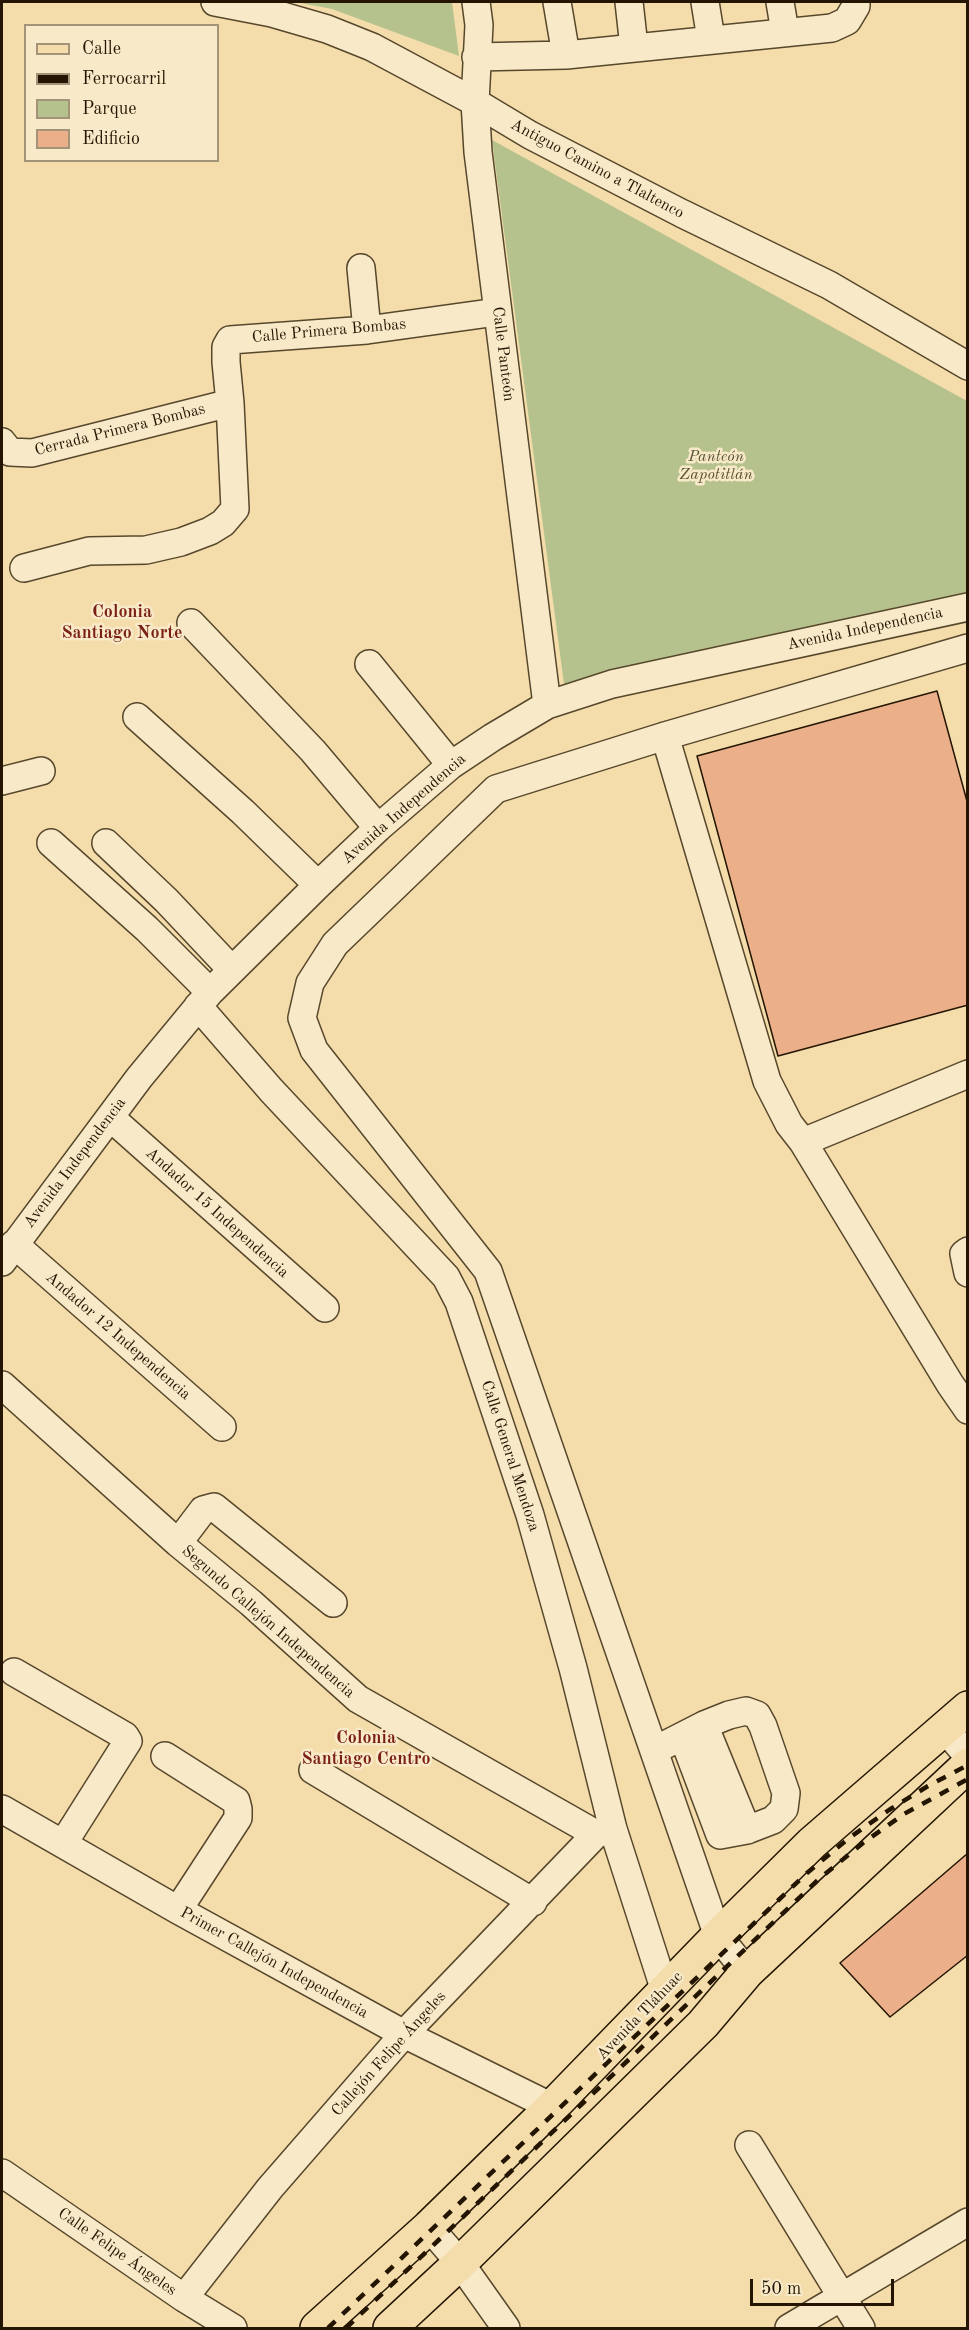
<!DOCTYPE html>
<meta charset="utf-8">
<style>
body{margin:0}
#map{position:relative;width:969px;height:2330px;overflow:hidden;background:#f4ddab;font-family:"Old Standard TT",serif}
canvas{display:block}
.frame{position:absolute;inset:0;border:3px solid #231502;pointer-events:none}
.legend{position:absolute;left:24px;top:24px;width:195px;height:138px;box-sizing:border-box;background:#f8e9c8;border:2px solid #a39479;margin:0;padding:8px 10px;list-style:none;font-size:18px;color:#231502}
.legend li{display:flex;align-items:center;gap:12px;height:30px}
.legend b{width:30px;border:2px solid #a39479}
.scale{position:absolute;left:750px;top:2279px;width:144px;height:27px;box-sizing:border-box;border:3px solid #231502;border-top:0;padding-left:8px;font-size:18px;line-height:21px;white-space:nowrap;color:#231502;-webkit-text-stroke:4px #f8e9c8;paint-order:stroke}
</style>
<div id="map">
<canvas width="969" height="2330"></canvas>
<div class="frame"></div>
<ul class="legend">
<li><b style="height:8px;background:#f4ddab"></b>Calle</li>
<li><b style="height:8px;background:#231502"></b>Ferrocarril</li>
<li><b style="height:16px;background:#b6c28d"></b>Parque</li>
<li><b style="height:16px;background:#ebb08a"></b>Edificio</li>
</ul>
<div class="scale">50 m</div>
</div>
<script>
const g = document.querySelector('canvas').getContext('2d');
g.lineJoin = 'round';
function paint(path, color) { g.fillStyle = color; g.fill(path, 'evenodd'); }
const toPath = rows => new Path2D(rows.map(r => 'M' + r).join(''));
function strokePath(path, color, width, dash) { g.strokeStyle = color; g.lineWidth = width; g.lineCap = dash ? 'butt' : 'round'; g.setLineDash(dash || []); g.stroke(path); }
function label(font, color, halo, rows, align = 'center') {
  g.font = font + ' "Old Standard TT",serif'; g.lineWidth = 5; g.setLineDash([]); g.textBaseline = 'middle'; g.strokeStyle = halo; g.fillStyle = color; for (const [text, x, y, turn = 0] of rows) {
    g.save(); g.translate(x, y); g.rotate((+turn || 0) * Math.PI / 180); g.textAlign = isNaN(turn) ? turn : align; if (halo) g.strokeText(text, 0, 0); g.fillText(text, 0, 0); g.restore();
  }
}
paint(toPath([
 [295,2,452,2,459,56,332,9],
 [492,140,967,401,967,592,564,684]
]), '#b6c28d');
const building = toPath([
 [937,691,968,805,968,1005,778,1056,697,756,937,691],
 [968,1853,968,1955,890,2017,840,1963,968,1853]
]);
paint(building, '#ebb08a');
strokePath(building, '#231502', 1.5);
const minor = toPath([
 [215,2,272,13,327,29,372,47,475,102,530,135,681,213,829,285,968,366],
 [476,2,479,25,475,102,478,152,547,705],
 [557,2,566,55],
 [629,2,634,47],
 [705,2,711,39],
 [780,2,785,32],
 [476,57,566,55,832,28,847,21,856,6,856,2],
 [361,268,367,330],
 [2,442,10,452,32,453,230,403],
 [24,568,89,551,146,550,181,542,210,531,223,523,235,509,230,403,226,362,226,347,230,340,367,330,497,312],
 [191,623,313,751,378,828],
 [369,664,451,765],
 [137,717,243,812,318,885],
 [665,736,767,1081,789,1124,803,1142],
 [2,781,41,771],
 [51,843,147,929,210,992],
 [106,843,166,900,232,970],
 [198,1006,271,1090,446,1277,459,1302,530,1515,573,1668,613,1829,665,1991],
 [968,1074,803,1142,950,1384,968,1410],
 [110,1117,325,1308],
 [14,1244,222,1427],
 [968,1251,964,1254,968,1273],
 [2,1262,139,1078,210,992,318,885,378,828,451,765,493,737,547,705,612,684,968,607],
 [2,1385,178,1543,251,1603,358,1699,596,1834],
 [178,1543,203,1510,214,1507,333,1603],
 [14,1672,125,1736,128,1741,63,1844],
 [944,1728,968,1756],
 [683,1737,720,1835,747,1830],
 [655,1750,704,1725,729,1715,746,1711,757,1715,763,1726,786,1793,784,1809,773,1820,747,1830,704,1725],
 [165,1756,236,1801,238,1809,238,1818,178,1910],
 [313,1770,533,1902],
 [2,1809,178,1910,404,2034,552,2107],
 [747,1972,718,1936,488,1271,314,1050,302,1018,310,983,335,944,496,789,665,736,968,648],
 [749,2145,861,2328],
 [2,2173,184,2298,233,2328],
 [429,2227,460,2263,506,2328],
 [184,2298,270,2188,404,2034,596,1834,612,1829],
 [789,2328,968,2222]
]);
const major = toPath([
 [317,2328,429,2227,552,2107,718,1936,812,1843,968,1708],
 [390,2328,460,2263,703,2024,747,1972,968,1765]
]);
strokePath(minor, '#57472c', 30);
strokePath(major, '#231502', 36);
strokePath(minor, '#f8e9c8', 27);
strokePath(major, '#f4ddab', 33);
strokePath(toPath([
 [328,2328,807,1873,849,1838,889,1810,928,1786,968,1765],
 [346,2328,819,1879,863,1843,904,1814,968,1779]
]), '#231502', 4.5, [10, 10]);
label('16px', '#231502', '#f8e9c8', [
 ["Antiguo Camino a Tlaltenco",597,169,28],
 ["Calle Primera Bombas",329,331,-5],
 ["Calle Panteón",503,354,83],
 ["Cerrada Primera Bombas",120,430,-14],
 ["Avenida Independencia",865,629,-12],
 ["Avenida Independencia",404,809,-41],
 ["Avenida Independencia",75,1163,-53],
 ["Andador 15 Independencia",217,1213,42],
 ["Andador 12 Independencia",118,1336,41],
 ["Calle General Mendoza",510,1456,72],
 ["Segundo Callejón Independencia",268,1622,41],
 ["Primer Callejón Independencia",274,1963,29],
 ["Avenida Tláhuac",640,2016,-46],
 ["Callejón Felipe Ángeles",389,2054,-48],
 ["Calle Felipe Ángeles",117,2252,35]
]);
label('italic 16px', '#565233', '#f8e9c8', [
 ["Panteón",716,457],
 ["Zapotitlán",716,475]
]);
label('bold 18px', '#7a1f14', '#f8e9c8', [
 ["Colonia",122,612],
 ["Santiago Norte",122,633],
 ["Colonia",366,1738],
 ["Santiago Centro",366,1759]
]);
</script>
